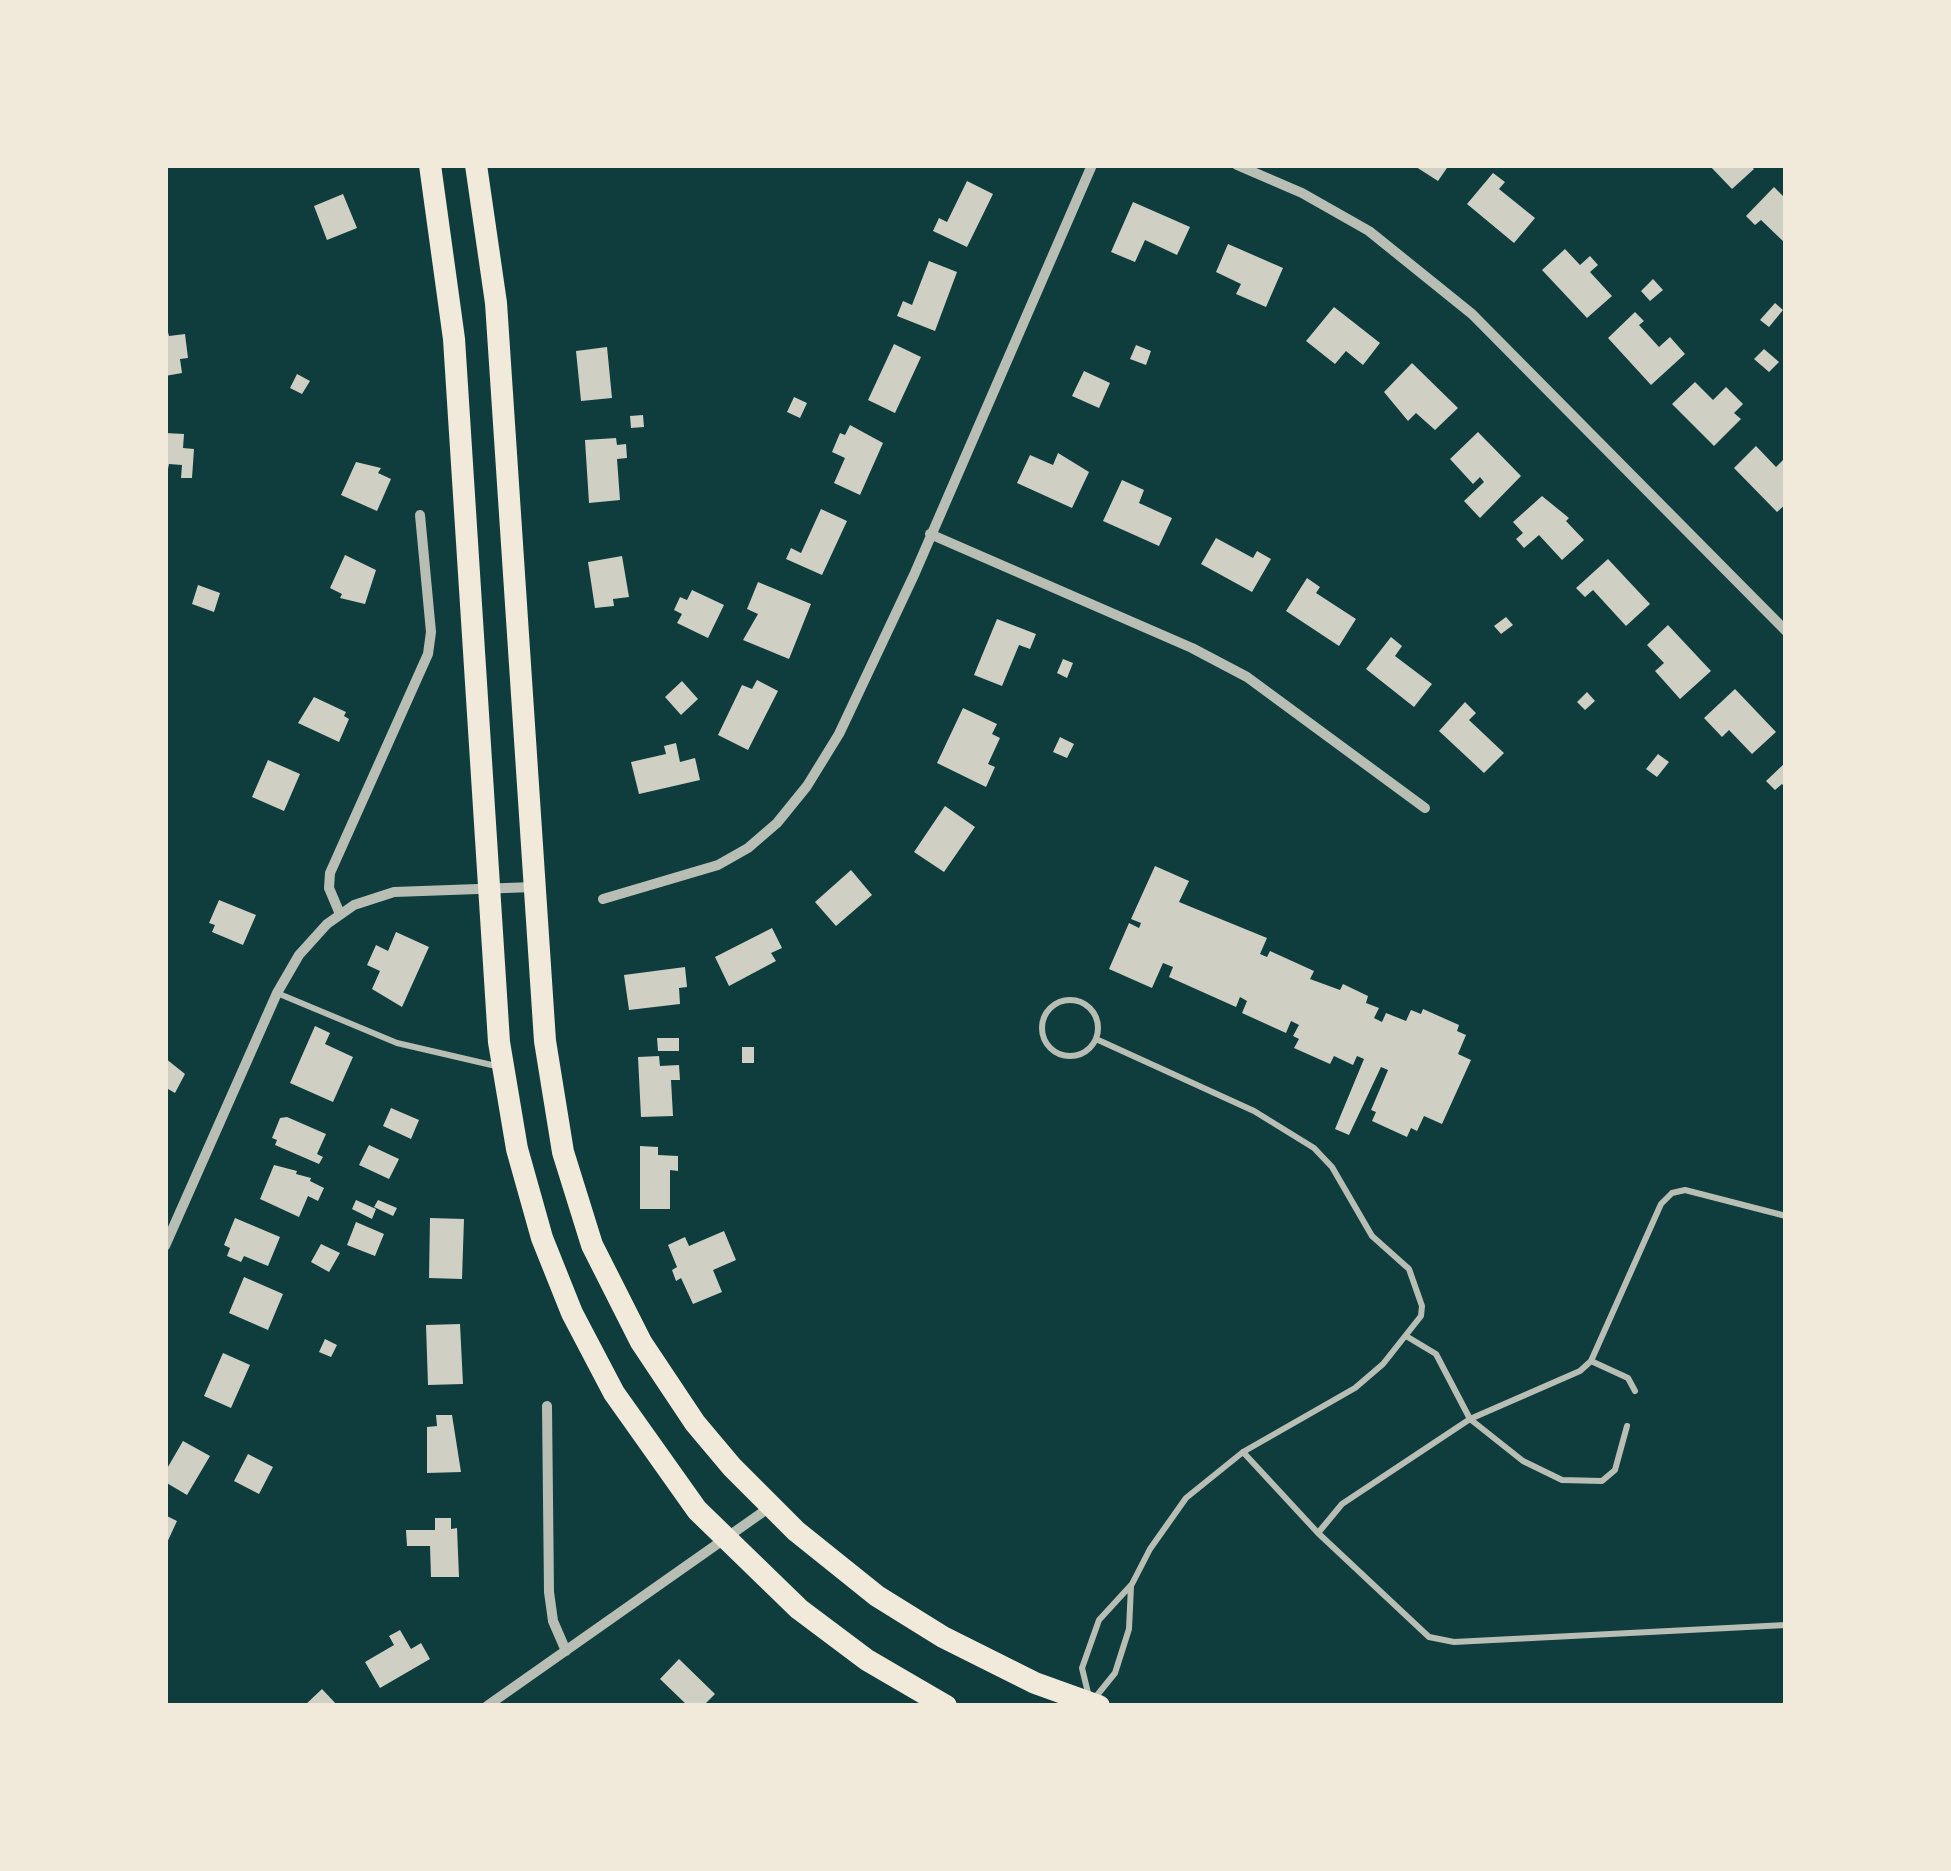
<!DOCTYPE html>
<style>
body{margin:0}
#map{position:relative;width:1951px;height:1871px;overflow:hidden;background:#0f3d3e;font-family:Georgia,serif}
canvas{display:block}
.frame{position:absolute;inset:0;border:168px solid #f1e9da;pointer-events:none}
</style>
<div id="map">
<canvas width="1951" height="1871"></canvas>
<div class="frame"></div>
</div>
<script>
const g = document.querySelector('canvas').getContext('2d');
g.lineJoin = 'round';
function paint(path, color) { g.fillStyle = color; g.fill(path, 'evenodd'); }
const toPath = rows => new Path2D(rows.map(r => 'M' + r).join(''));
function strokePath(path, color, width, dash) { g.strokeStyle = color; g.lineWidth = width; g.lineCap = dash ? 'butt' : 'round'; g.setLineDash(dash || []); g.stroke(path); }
paint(toPath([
 [1413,165,1449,165,1438,181],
 [1709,165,1750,165,1754,169,1732,189],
 [1493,173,1505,182,1499,189,1535,218,1514,243,1467,204],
 [967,181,993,194,967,247,933,231,939,218,947,222],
 [1774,187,1786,199,1786,244,1761,220,1755,225,1746,216],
 [343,194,357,228,327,240,314,206],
 [1133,202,1190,227,1177,255,1145,240,1135,262,1111,252],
 [1228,244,1283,268,1266,307,1236,294,1241,284,1216,272],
 [1565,249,1580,265,1590,256,1598,265,1590,272,1612,296,1587,318,1542,270],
 [929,261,957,272,935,331,897,316,903,301,912,305],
 [1653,279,1663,290,1650,301,1641,291],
 [1775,303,1783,310,1769,327,1760,320],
 [1334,307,1380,343,1363,365,1346,351,1335,364,1306,341],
 [1635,312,1644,321,1639,325,1659,347,1670,337,1685,354,1651,385,1608,338],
 [165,321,169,336,185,334,188,358,180,359,182,373,165,376],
 [894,344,921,357,895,413,868,400],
 [1136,345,1151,351,1146,365,1130,359],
 [607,347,612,398,581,401,576,351],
 [1764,349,1779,362,1769,372,1754,359],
 [1412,363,1458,408,1435,430,1416,413,1408,421,1384,392],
 [1084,371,1110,383,1099,408,1072,396],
 [297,374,310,381,302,394,290,388],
 [1695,382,1713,400,1726,387,1743,404,1734,413,1741,419,1714,446,1672,404],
 [794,397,807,403,800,418,787,412],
 [643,415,644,427,631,428,630,416],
 [850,425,883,443,860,495,834,483,845,458,832,452,840,433,845,435],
 [1478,432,1521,476,1480,518,1464,501,1484,482,1480,477,1473,484,1450,459],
 [165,433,184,434,183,448,194,449,192,478,181,478,182,465,169,464,165,483],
 [616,438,617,445,626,444,627,458,617,459,620,500,589,503,585,440],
 [1756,446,1776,467,1786,457,1786,504,1777,512,1734,468],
 [1058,453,1089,472,1072,508,1017,483,1030,455,1053,465],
 [356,462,381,468,378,473,391,479,377,511,341,495],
 [1122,480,1144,490,1139,503,1172,518,1159,546,1103,521],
 [1542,496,1569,518,1566,521,1584,540,1562,560,1539,535,1524,548,1516,539,1523,533,1513,522],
 [821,509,847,521,822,575,786,559,791,548,801,553],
 [1216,538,1253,558,1257,551,1271,559,1252,592,1201,564],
 [345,555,376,570,365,604,340,598,342,594,330,588],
 [622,556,629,597,613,599,614,606,595,608,588,562],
 [1608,559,1650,604,1626,626,1593,590,1585,597,1576,588],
 [1307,578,1320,587,1316,593,1356,619,1339,646,1286,611],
 [758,582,811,604,789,659,743,640,758,614,747,609],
 [198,585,220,593,214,612,192,604],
 [692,590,724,605,708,638,677,623,682,614,674,610,680,597,687,600],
 [1506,617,1513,625,1501,634,1494,626],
 [997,619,1036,634,1030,649,1019,645,1002,686,974,675],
 [1668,625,1711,671,1680,699,1655,671,1664,663,1647,645],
 [1391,637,1402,646,1395,656,1432,684,1414,707,1366,669],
 [1063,659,1073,663,1067,678,1057,673],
 [757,680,778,691,748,750,718,735,742,685,752,689],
 [682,681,698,699,681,715,665,697],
 [1735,689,1776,732,1752,754,1729,730,1722,737,1704,718],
 [1587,692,1595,701,1585,710,1577,702],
 [314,697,346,712,344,716,349,719,339,742,298,723],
 [1465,702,1476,713,1469,720,1504,753,1484,773,1439,731],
 [963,708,997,724,992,734,1000,738,988,764,995,767,986,787,937,763],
 [1060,737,1074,744,1067,758,1053,752],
 [676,743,680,762,695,758,700,780,639,794,631,762,666,754,664,746],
 [1658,754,1669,762,1657,777,1646,769],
 [268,760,300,774,284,811,252,797],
 [1786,762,1786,788,1782,784,1775,790,1766,781],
 [945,806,975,827,944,872,914,852],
 [1155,866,1189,881,1179,902,1267,938,1260,954,1267,957,1270,951,1314,971,1310,979,1340,990,1343,984,1368,996,1366,1003,1379,1008,1374,1018,1382,1022,1386,1013,1406,1021,1411,1010,1421,1014,1423,1009,1459,1025,1457,1031,1466,1035,1458,1054,1471,1060,1442,1124,1424,1116,1417,1131,1411,1128,1407,1137,1372,1121,1376,1112,1371,1110,1388,1070,1381,1067,1349,1135,1335,1129,1364,1059,1357,1056,1353,1065,1334,1056,1330,1064,1294,1048,1299,1039,1293,1036,1299,1025,1291,1021,1286,1033,1242,1013,1247,1001,1240,997,1236,1007,1169,977,1173,967,1163,963,1152,988,1109,969,1129,923,1139,928,1141,923,1131,919],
 [851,870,872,895,836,926,815,902],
 [219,900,256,915,243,945,212,932,215,925,209,923],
 [772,928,782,948,771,953,776,961,729,986,715,957],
 [396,932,429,947,402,1007,372,989,380,971,367,965,376,945,388,951],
 [685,967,687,987,679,988,680,1004,629,1010,624,975],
 [315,1026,330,1033,325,1044,353,1057,333,1102,290,1083],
 [657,1038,679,1038,679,1051,658,1051],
 [742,1047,754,1047,754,1063,742,1063],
 [659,1056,660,1066,679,1065,680,1080,671,1080,673,1116,641,1117,638,1057],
 [165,1058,185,1074,175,1093,168,1089,165,1095],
 [391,1108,419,1120,411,1139,383,1126],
 [287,1117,326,1134,317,1154,323,1157,319,1164,275,1145,277,1140,272,1138,280,1118],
 [369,1145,399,1159,389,1179,359,1165],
 [640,1146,658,1147,658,1155,678,1156,678,1171,670,1170,670,1209,640,1209],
 [274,1165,297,1171,296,1174,311,1178,310,1181,324,1188,318,1201,308,1196,299,1217,260,1199],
 [356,1200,376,1209,372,1219,352,1209],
 [378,1200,397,1208,393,1216,374,1207],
 [235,1218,280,1237,268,1266,244,1256,241,1262,227,1256,230,1248,224,1245],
 [430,1218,464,1219,462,1279,429,1278],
 [356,1222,384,1234,375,1256,347,1245],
 [724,1231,736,1260,713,1270,722,1292,693,1304,681,1278,676,1281,672,1270,677,1267,668,1245,685,1237,689,1246],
 [321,1244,340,1253,329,1272,311,1262],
 [244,1277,283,1294,268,1330,229,1313],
 [460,1324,463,1384,428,1385,426,1325],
 [325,1339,337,1345,331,1357,319,1352],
 [223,1353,250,1365,231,1408,204,1396],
 [436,1415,452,1415,461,1472,427,1473,427,1427,437,1426],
 [183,1441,210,1456,187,1495,165,1482,165,1472],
 [248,1454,273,1467,259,1494,234,1481],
 [165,1515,177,1521,165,1547],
 [435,1518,451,1518,451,1529,457,1528,459,1577,431,1577,430,1546,407,1546,406,1530,435,1530],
 [400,1630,411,1649,421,1643,430,1659,380,1688,365,1662,394,1645,389,1636],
 [679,1659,715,1694,703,1706,688,1706,660,1679],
 [322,1689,338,1706,304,1706]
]), '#cfcfc3');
strokePath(toPath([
 [277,993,397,1043,496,1066],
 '1042 1028a28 28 0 1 1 56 0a28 28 0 1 1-56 0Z',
 [1406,1336,1436,1354,1470,1419,1523,1461,1562,1480,1602,1481,1615,1470,1627,1426],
 [1591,1361,1628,1378,1635,1391],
 [1243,1452,1318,1533,1429,1637,1454,1642,1786,1625],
 [1318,1533,1342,1504,1470,1419,1580,1371,1591,1361,1661,1204,1672,1193,1685,1190,1786,1216],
 [1089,1697,1082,1668,1099,1620,1132,1584,1150,1549,1186,1498,1243,1452,1355,1388,1383,1364,1421,1316,1422,1306,1409,1269,1372,1236,1332,1167,1314,1148,1254,1111,1096,1039],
 [1094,1699,1115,1673,1129,1629,1131,1586]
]), '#b8beb3', 6);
strokePath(toPath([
 [1237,165,1302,193,1369,231,1472,314,1786,631],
 [930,534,1192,648,1247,677,1425,808],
 [603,899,718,865,748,848,777,823,807,786,839,734,914,575,1092,165],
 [340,914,329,888,330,873,428,654,431,632,420,515],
 [165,1246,277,993,299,955,327,924,354,905,394,892,534,887],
 [547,1406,549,1592,553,1621,566,1651],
 [487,1706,770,1507]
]), '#b8beb3', 10);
strokePath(toPath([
 [430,165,454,339,499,1042,517,1149,542,1238,572,1313,614,1393,697,1510,799,1609,867,1660,946,1706],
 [476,165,496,303,545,1041,563,1152,592,1245,641,1342,695,1423,732,1467,796,1531,877,1596,943,1637,1035,1683,1099,1706]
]), '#f1e9da', 22);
</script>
